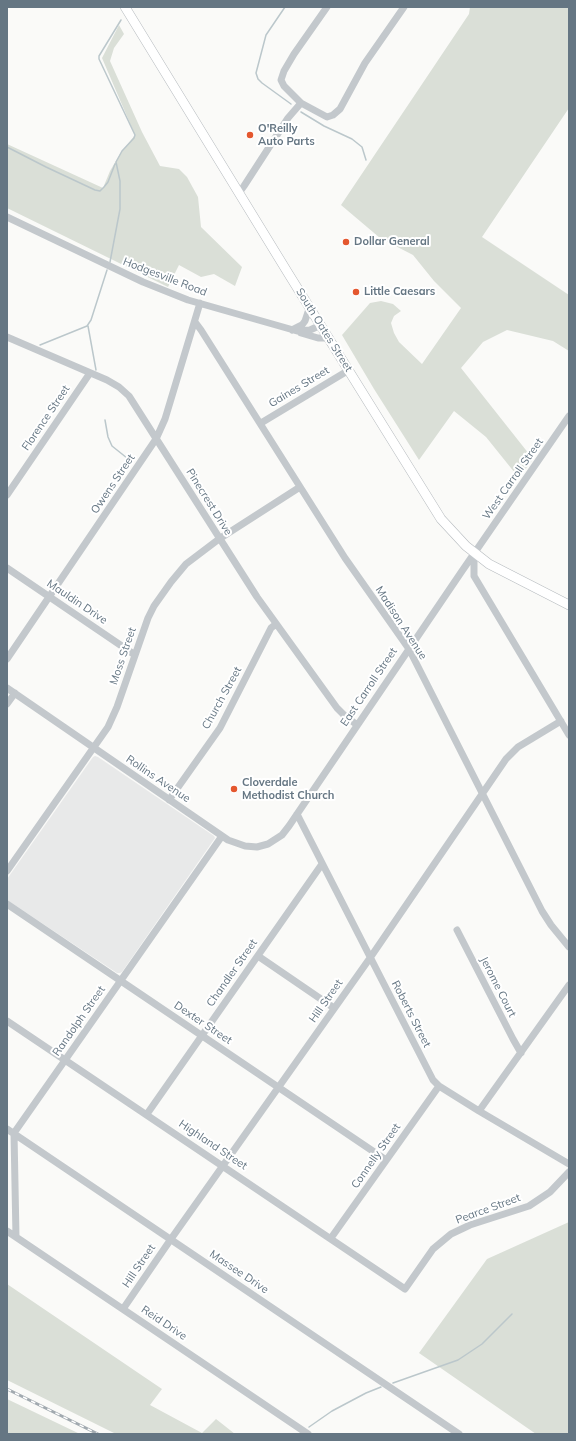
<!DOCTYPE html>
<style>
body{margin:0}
#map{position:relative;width:576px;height:1441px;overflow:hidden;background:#fafaf8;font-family:Mulish,sans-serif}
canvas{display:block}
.frame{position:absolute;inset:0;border:8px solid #657683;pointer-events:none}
</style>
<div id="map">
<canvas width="576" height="1441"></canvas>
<div class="frame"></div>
</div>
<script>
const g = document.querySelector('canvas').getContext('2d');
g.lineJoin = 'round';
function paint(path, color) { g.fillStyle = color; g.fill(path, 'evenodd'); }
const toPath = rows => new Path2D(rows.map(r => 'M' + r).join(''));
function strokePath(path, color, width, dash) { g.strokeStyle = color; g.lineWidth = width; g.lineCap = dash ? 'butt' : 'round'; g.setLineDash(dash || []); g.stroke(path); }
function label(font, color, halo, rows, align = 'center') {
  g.font = font + ' Mulish,sans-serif'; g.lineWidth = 4; g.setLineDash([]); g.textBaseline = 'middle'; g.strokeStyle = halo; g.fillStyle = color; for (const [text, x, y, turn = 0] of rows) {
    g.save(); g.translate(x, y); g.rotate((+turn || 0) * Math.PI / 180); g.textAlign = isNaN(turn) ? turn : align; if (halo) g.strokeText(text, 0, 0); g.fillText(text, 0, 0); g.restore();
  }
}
paint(toPath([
 [95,756,98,757,214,836,215,838,122,972,120,973,117,973,7,900,7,879,93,757]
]), '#e8e9e9');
paint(toPath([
 [470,7,569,7,569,108,482,237,569,295,569,351,553,341,507,330,483,342,461,368,533,459,519,478,486,437,454,411,419,460,374,389,342,335,370,303,381,301,393,304,401,311,394,316,391,323,394,333,399,342,422,364,461,308,434,281,413,255,380,238,341,205,469,14],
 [119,25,124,34,114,48,110,61,142,132,160,166,179,169,187,177,198,197,201,227,242,267,235,286,214,274,201,277,179,265,168,287,7,208,7,144,103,188,110,171,120,154,135,135,102,58],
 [569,1222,569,1434,536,1434,419,1353,487,1259],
 [7,1284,162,1389,150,1405,202,1433,216,1419,235,1434,116,1434,7,1380],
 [7,1399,80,1434,7,1434]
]), '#dadfd7');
strokePath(toPath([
 [285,7,266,35,256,73,258,79,262,83,291,104],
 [301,112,324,126,352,139,362,147,366,160],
 [7,147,46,167,95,190,100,191,104,187,108,182,115,164],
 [110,262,120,209,120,181,116,162,122,151,134,138,135,135,99,59,99,56,121,20],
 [88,326,96,370],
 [40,345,87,326,91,320,107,270],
 [105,420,108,437,112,446,127,458],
 [393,1383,458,1360,482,1344,512,1314],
 [309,1427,332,1411,366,1393,381,1387]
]), '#bbc7cb', 1.5);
const major = toPath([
 [125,7,288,273,441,519,466,546,489,564,569,605]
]);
strokePath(major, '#b5babe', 10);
strokePath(toPath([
 [327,7,294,54,284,71,281,80,284,86,301,103,327,117,333,115,340,109,365,63,404,7],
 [239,193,244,186,288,118,301,103],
 [7,217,143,282,188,300,297,331,310,330,321,325],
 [195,322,201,330,345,558,409,649,542,911,551,925,569,947],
 [292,330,302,325,305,321,310,306],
 [301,333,318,338,329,338],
 [7,337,107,380,119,387,129,396,257,597,337,708,343,714,357,725],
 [261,423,349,370],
 [7,495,90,373],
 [474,556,474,576,569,735],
 [7,568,135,655],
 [7,659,156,439,165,419,200,303],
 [7,688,228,840,245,846,257,847,268,844,282,835,289,826,462,571,569,416],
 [7,704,15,693],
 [169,800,220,728,271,628,276,624],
 [297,814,433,1080,439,1086,479,1111,569,1164],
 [7,871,108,727,117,707,148,618,154,606,171,582,186,564,219,539,300,487],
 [7,904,386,1160],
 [457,930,513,1039,521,1053],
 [258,956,334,1008],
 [7,1021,405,1289,433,1249,451,1234,470,1225,529,1206,550,1192,569,1172],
 [479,1111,569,985],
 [147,1114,322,864],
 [7,1129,459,1434],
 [7,1231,308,1434],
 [16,1237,14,1133,222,836],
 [331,1238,439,1086],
 [123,1309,171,1239,370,958,506,759,518,747,561,721]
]), '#c3c8cc', 7);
strokePath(major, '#fff', 9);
const rail = toPath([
 [7,1389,98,1434]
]);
strokePath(rail, '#a2aab0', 3);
strokePath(rail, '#fff', 1.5, [4.5]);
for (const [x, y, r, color] of [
 [250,135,4,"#e4572e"],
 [346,242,4,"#e4572e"],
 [356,292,4,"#e4572e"],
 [234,789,4,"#e4572e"]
]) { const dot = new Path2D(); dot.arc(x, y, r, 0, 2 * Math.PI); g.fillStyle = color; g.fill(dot); strokePath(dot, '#fff', 1.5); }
label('bold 11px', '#657683', '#fff', [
 ["O'Reilly",258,129],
 ["Auto Parts",258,142],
 ["Dollar General",354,242],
 ["Little Caesars",364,292],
 ["Cloverdale",242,783],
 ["Methodist Church",242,796]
], 'left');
label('11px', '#657683', '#fff', [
 ["Hodgesville Road",165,277,21],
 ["South Oates Street",324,330,58],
 ["Gaines Street",299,387,-31],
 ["Florence Street",46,418,-56],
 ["West Carroll Street",513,479,-55],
 ["Owens Street",113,484,-56],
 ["Pinecrest Drive",209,502,58],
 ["Mauldin Drive",77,602,34],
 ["Madison Avenue",401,623,57],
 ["Moss Street",123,656,-71],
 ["East Carroll Street",369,687,-56],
 ["Church Street",222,698,-61],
 ["Rollins Avenue",158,779,34],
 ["Chandler Street",232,973,-55],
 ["Jerome Court",498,987,63],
 ["Hill Street",326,1001,-55],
 ["Roberts Street",411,1014,63],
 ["Randolph Street",79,1021,-55],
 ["Dexter Street",203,1023,34],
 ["Highland Street",213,1145,34],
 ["Connelly Street",376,1156,-55],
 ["Pearce Street",488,1209,-20],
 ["Hill Street",139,1266,-56],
 ["Massee Drive",239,1272,34],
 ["Reid Drive",164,1323,34]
]);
</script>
